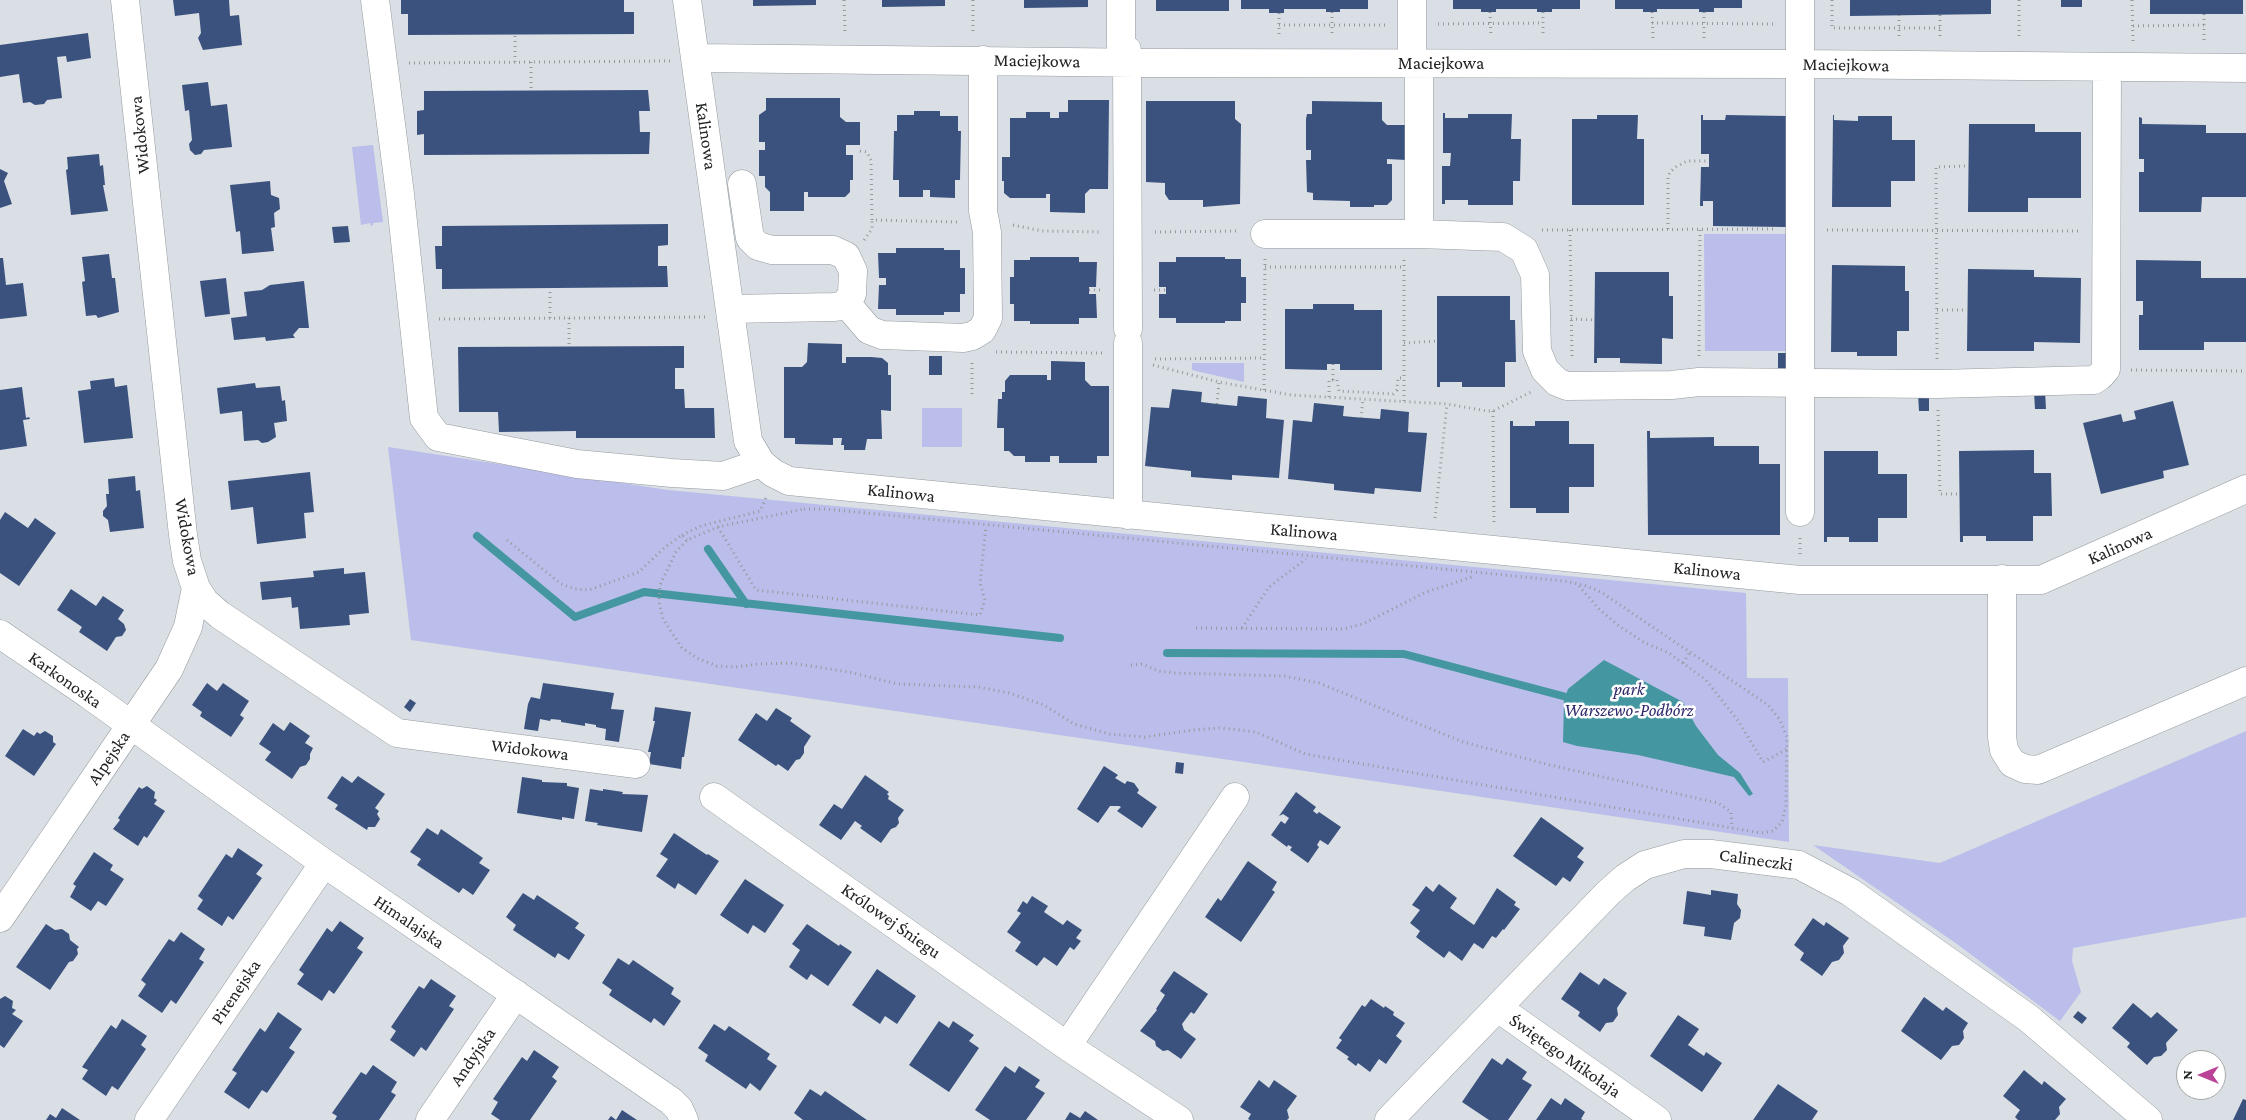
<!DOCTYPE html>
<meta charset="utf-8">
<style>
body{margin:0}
#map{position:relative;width:2246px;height:1120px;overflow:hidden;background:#d9dfe4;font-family:"Crimson Pro",serif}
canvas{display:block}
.north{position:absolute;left:2176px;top:1050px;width:50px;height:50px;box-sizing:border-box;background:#fff;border:1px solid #a6a7a8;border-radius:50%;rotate:270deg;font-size:14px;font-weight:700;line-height:20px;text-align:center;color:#212325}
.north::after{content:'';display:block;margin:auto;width:18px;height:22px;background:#bb4397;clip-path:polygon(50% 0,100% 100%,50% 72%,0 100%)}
</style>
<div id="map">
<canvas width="2246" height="1120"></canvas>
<div class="north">N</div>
</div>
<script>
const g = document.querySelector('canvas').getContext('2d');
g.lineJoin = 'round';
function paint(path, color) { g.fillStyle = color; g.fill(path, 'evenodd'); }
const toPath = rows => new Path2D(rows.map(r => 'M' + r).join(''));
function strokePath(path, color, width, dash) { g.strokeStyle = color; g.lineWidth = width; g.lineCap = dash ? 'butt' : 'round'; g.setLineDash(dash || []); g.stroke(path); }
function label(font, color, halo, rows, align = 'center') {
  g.font = font + ' "Crimson Pro",serif'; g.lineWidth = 5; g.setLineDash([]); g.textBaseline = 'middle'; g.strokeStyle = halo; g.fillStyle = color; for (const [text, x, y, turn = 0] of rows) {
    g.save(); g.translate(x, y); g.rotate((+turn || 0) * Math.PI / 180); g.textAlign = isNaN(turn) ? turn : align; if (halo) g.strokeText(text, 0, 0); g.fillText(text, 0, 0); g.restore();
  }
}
paint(toPath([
 [373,145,383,222,373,223,373,225,371,226,370,223,361,225,352,147],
 [1704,234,1791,234,1791,351,1705,351],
 [1192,363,1244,363,1244,382,1192,370],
 [922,408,962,408,962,447,922,447],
 [388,447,668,490,1746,593,1747,678,1788,678,1789,842,411,640],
 [2246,731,2246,917,2073,948,2072,961,2081,992,2060,1021,1957,944,1813,845,1940,863]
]), '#bbbdea');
paint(toPath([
 [1604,660,1683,702,1696,726,1718,755,1740,773,1753,794,1749,796,1734,777,1638,755,1577,746,1563,742,1564,700,1568,689]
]), '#4497a0');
strokePath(toPath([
 [477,536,575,617,644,592,1060,638],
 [708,549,746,604],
 [1167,653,1404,654,1574,699]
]), '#4497a0', 8);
paint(toPath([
 [173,0,229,0,230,16,239,15,242,45,203,50,198,38,201,33,199,13,175,16],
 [401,0,624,0,624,12,634,12,634,34,408,35,408,14,401,14],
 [753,0,816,0,816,5,753,6],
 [882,0,945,0,945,6,882,7],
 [1024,0,1088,0,1088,7,1024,8],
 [1156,0,1229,0,1229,11,1156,11],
 [1241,0,1368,0,1368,9,1340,9,1340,12,1326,12,1326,9,1284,9,1284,13,1269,13,1269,9,1241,9],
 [1453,0,1580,0,1580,9,1552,9,1552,12,1537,12,1537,9,1496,9,1496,12,1481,12,1481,9,1453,9],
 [1615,0,1742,0,1742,8,1714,8,1714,12,1699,12,1699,9,1657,9,1657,12,1643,12,1643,9,1615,9],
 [1850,0,1991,0,1991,14,1850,16],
 [2061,0,2082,0,2082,7,2061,7],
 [2150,0,2243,0,2243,14,2150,14],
 [88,33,91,58,67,62,66,56,57,57,62,98,47,100,44,104,35,105,30,102,23,103,19,74,0,77,0,45],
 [208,82,211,106,227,104,232,147,204,150,201,154,195,155,190,150,189,144,192,140,189,110,185,111,182,85],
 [648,90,650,111,639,111,640,132,650,132,649,154,424,155,424,134,417,135,417,111,424,110,424,91],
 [766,98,840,98,840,117,846,122,860,122,860,145,846,145,846,155,853,155,853,180,850,180,850,192,845,197,808,197,808,192,804,192,804,211,770,211,770,192,765,187,765,176,759,176,759,150,765,150,765,142,759,142,759,115,766,110],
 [1068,100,1109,100,1108,189,1090,189,1085,194,1085,213,1050,212,1050,194,1046,194,1046,198,1010,198,1004,193,1004,181,1002,181,1002,157,1010,157,1010,118,1026,118,1026,112,1050,112,1050,118,1059,118,1059,112,1068,112],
 [1146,101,1235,101,1235,119,1241,124,1240,204,1203,207,1203,200,1169,200,1165,194,1165,183,1146,182],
 [1312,101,1382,102,1382,120,1387,125,1406,125,1406,160,1387,159,1387,164,1392,164,1392,200,1387,205,1374,205,1374,207,1350,207,1350,201,1313,200,1313,193,1307,192,1306,160,1311,160,1311,150,1306,150,1306,119,1307,114,1312,114],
 [914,111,940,111,940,116,958,116,958,131,961,131,960,180,955,180,955,198,930,197,930,190,923,190,923,197,899,197,899,180,893,180,894,131,897,131,897,115,914,115],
 [1443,113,1445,113,1445,118,1468,118,1468,114,1512,114,1511,139,1521,139,1520,181,1513,181,1513,205,1468,205,1468,200,1445,200,1445,204,1442,204,1442,166,1450,166,1451,153,1443,153],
 [1597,115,1638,115,1637,139,1644,139,1644,205,1572,205,1572,119,1597,119],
 [1701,115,1703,115,1703,120,1725,120,1726,115,1786,116,1786,227,1713,226,1713,201,1703,201,1703,206,1700,206,1701,167,1709,167,1709,154,1701,154],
 [1833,115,1834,115,1834,120,1858,121,1858,116,1892,116,1892,140,1915,140,1915,181,1891,181,1891,207,1832,207],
 [2139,117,2142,118,2142,124,2206,125,2206,133,2246,133,2246,197,2202,197,2201,212,2139,212,2139,172,2144,172,2144,159,2139,159],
 [1969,124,2035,124,2035,132,2081,132,2081,198,2028,198,2028,212,1968,212],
 [99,154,100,166,103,165,105,185,103,185,108,211,71,215,66,170,68,169,67,157],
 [0,169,8,173,4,181,12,204,0,208],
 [270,181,271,195,279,198,280,209,274,213,275,227,271,228,274,251,242,254,240,231,236,232,230,185],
 [668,224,668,245,658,246,658,266,667,266,668,287,442,289,442,269,436,269,435,246,442,246,442,226],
 [348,226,350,242,334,243,332,227],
 [896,248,944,248,944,250,960,250,960,268,965,268,965,294,960,294,960,312,944,312,944,315,896,315,896,309,878,309,879,285,886,285,886,278,879,278,878,253,896,253],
 [109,254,112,278,115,278,119,312,98,318,96,315,86,316,82,282,85,281,82,257],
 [1030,257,1079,257,1079,262,1097,262,1096,287,1089,287,1089,294,1096,294,1097,318,1079,318,1079,324,1030,324,1030,321,1014,321,1014,304,1010,304,1010,277,1014,277,1014,260,1030,260],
 [1176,257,1225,257,1225,259,1241,259,1241,277,1246,277,1246,303,1241,303,1241,321,1225,321,1225,323,1176,323,1176,318,1159,318,1159,294,1166,294,1166,287,1159,287,1159,262,1176,262],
 [0,258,3,258,6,285,23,283,27,316,0,319],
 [2136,260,2201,261,2201,278,2246,278,2246,342,2204,342,2204,350,2139,350,2139,315,2143,315,2143,301,2136,301],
 [1832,265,1905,266,1905,291,1909,291,1909,331,1897,331,1897,356,1857,356,1857,352,1831,352],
 [1968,269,2034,270,2034,277,2081,278,2080,343,2034,342,2034,351,1967,351],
 [1595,272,1669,272,1669,296,1673,296,1673,339,1662,338,1662,364,1620,363,1620,358,1597,358,1597,363,1594,363],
 [226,278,230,314,205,317,200,281],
 [304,281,309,328,299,328,293,335,295,338,292,338,266,341,265,337,234,340,231,318,247,316,244,292,262,290,270,285],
 [1437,296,1510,296,1510,320,1515,320,1516,362,1505,362,1505,387,1462,387,1462,382,1440,382,1440,387,1437,387],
 [1313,304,1354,304,1354,310,1382,310,1382,370,1340,370,1340,364,1327,364,1327,370,1285,369,1285,309,1313,309],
 [808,343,842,344,842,363,846,363,846,357,871,357,882,358,888,363,888,375,891,375,891,411,881,410,882,439,867,439,865,450,844,450,844,445,841,445,842,438,833,438,833,445,795,444,795,438,784,438,784,367,802,367,807,362],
 [684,346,684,368,675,368,675,389,684,389,685,408,714,408,715,438,576,438,576,431,499,432,498,412,459,412,458,347],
 [1778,353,1789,353,1789,370,1778,370],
 [929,356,942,356,942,375,929,375],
 [1051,361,1085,362,1085,380,1091,386,1109,386,1109,456,1097,456,1097,463,1059,463,1059,456,1050,456,1050,462,1025,462,1025,456,1014,456,1009,451,1004,451,1004,428,997,428,998,399,1002,399,1002,392,1005,392,1005,381,1010,375,1047,375,1047,380,1051,380],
 [114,378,115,387,127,385,133,438,84,443,78,391,91,389,90,381],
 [255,383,256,388,280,386,282,401,285,400,287,421,274,423,276,437,268,442,262,443,258,440,244,441,242,411,220,414,217,388],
 [22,387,26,418,29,417,30,419,23,420,27,446,0,450,0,390],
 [1172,389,1202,392,1201,402,1217,404,1237,406,1238,396,1267,399,1266,418,1284,420,1279,478,1232,475,1232,480,1191,477,1191,471,1145,466,1151,407,1169,408],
 [2045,391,2046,409,2035,409,2034,392],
 [1929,393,1929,411,1919,411,1918,394],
 [2173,401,2189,465,2163,471,2164,478,2101,494,2083,423,2121,414,2123,422,2136,419,2134,411],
 [1314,403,1344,406,1343,416,1353,417,1380,419,1381,409,1409,412,1408,432,1427,433,1421,492,1375,488,1374,494,1334,490,1334,484,1288,479,1293,420,1312,422],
 [1510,421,1513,421,1513,426,1535,426,1535,421,1569,421,1569,444,1594,444,1594,487,1569,487,1569,513,1536,513,1536,508,1510,508],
 [1647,431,1650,431,1650,438,1714,437,1714,446,1759,446,1759,464,1780,464,1780,535,1648,535],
 [2034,450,2034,473,2051,473,2052,516,2033,516,2033,541,1986,541,1986,536,1963,536,1963,542,1960,542,1959,451],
 [1824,451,1878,451,1878,474,1907,474,1907,518,1878,518,1878,542,1849,542,1849,537,1827,537,1827,542,1824,542],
 [310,472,314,512,304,513,306,538,257,544,253,507,231,510,228,481],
 [135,476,136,491,140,490,144,528,110,532,108,520,103,516,103,511,107,506,106,494,109,494,108,479],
 [5,512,28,528,35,518,56,533,19,586,0,573,0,520],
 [344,568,344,574,365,572,369,613,349,615,350,625,300,629,298,607,292,608,291,597,262,600,260,582,314,577,313,571],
 [71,589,96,606,103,596,124,610,118,619,124,624,126,630,122,636,116,637,107,651,79,632,82,627,57,610],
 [207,683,217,691,223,683,249,701,240,715,244,718,231,737,200,716,202,712,192,705],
 [543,683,614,693,611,709,624,710,619,742,605,740,606,729,596,727,596,725,585,723,585,726,561,722,561,720,551,719,550,721,540,719,538,731,524,729,528,704,531,697,540,699],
 [410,699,416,703,410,712,404,707],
 [655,707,691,712,684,757,682,757,681,769,649,764,651,752,648,752,655,721,653,721],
 [776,708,792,718,790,721,811,736,804,747,804,753,800,759,796,760,788,771,778,764,776,766,738,740,756,713,767,721],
 [290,722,310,736,305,743,313,748,310,754,310,759,306,765,300,767,292,779,265,760,271,752,259,744,273,723,284,731],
 [23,729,34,736,37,732,40,734,45,731,53,736,53,742,56,744,34,776,5,756],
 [1176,762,1184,763,1183,774,1175,773],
 [1104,766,1118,775,1115,778,1125,784,1127,781,1134,783,1139,790,1137,793,1157,807,1142,828,1117,811,1121,807,1119,806,1110,806,1098,823,1077,809],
 [865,775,889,792,887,794,889,796,888,799,904,810,898,818,899,823,896,827,891,829,881,843,860,828,862,826,855,821,841,840,819,825,834,804,842,809],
 [342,776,352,783,358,776,385,794,375,808,379,811,377,814,380,819,375,827,368,827,367,830,335,809,338,805,327,798],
 [522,777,542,780,542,782,567,783,567,786,579,788,574,819,562,817,562,820,517,813],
 [147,786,155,792,154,798,157,800,154,804,165,811,147,838,144,836,138,846,113,829,120,820,118,818,139,787,142,789],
 [590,789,603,791,603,789,623,792,622,794,648,795,642,832,597,825,598,823,585,821],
 [1296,792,1316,807,1313,811,1317,814,1319,812,1341,827,1328,845,1320,840,1317,845,1319,847,1308,863,1290,850,1292,847,1288,845,1287,847,1271,835,1281,821,1285,824,1289,818,1283,814,1279,816],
 [1541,817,1584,848,1577,857,1584,862,1570,882,1563,877,1556,886,1513,856],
 [427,828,438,835,441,829,483,858,479,863,490,870,473,895,463,888,459,893,417,865,421,859,410,852],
 [674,833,707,855,708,854,719,861,696,895,678,883,675,889,656,876,668,859,660,854],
 [238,848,263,865,256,874,262,878,233,920,228,916,222,926,197,909,203,900,198,896,226,854,232,858],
 [94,852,113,865,110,870,124,879,106,906,98,901,91,911,70,897,76,886,73,884],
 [1248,861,1277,882,1272,890,1275,892,1241,942,1205,917,1218,898,1221,901],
 [745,879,784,905,765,933,753,925,748,934,720,915],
 [1439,884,1457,898,1450,908,1474,925,1497,888,1516,902,1514,905,1520,909,1504,930,1503,929,1496,938,1492,936,1483,949,1474,943,1462,961,1449,951,1444,958,1416,937,1420,931,1410,923,1420,910,1412,905,1426,886,1433,892],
 [1711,890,1738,894,1737,904,1741,910,1740,918,1734,923,1731,940,1704,936,1705,927,1683,924,1687,891,1711,895],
 [523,893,534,900,537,895,579,923,575,928,585,935,569,960,558,953,555,958,513,930,516,925,506,917],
 [1032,896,1048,906,1044,912,1063,925,1067,920,1082,930,1076,938,1081,941,1074,950,1070,947,1057,966,1044,957,1037,966,1015,951,1021,942,1007,932,1021,913,1017,911,1023,901,1027,904],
 [1813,918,1824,926,1826,922,1849,938,1843,946,1844,953,1839,960,1832,962,1822,976,1800,960,1804,953,1794,945],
 [340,921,364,938,357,948,363,952,334,994,329,990,322,1001,297,984,304,974,299,970,327,928,332,932],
 [46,924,55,930,62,929,69,934,70,940,79,947,77,949,78,954,73,961,69,962,50,990,16,967],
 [807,924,839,946,840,944,852,952,828,986,811,974,807,980,789,967,800,950,792,944],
 [181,932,205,949,199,959,204,962,176,1004,171,1000,162,1013,138,996,146,984,141,980,169,939,174,942],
 [618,958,629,965,633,960,674,988,671,994,681,1001,664,1026,654,1018,651,1023,609,995,612,990,602,983],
 [877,969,916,996,897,1024,885,1016,880,1024,852,1005],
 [1174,971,1208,994,1194,1014,1191,1012,1182,1024,1184,1030,1196,1039,1181,1059,1168,1050,1163,1051,1156,1046,1155,1041,1140,1031,1157,1010,1156,1009,1165,995,1160,991],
 [1580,972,1599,985,1604,978,1627,993,1617,1008,1618,1015,1613,1022,1606,1023,1600,1032,1578,1016,1580,1012,1561,999],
 [431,979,456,996,449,1006,454,1009,426,1051,421,1047,414,1057,390,1040,396,1031,391,1027,419,986,424,989],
 [5,996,13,1001,12,1008,16,1010,12,1014,23,1021,4,1048,0,1045,0,999],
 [1924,997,1943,1011,1946,1007,1968,1023,1963,1031,1964,1038,1959,1045,1952,1046,1941,1060,1901,1031],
 [1371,999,1384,1008,1385,1006,1394,1012,1393,1015,1405,1023,1396,1036,1402,1041,1386,1064,1379,1059,1370,1072,1358,1063,1356,1066,1347,1059,1349,1057,1336,1048,1342,1040,1339,1038,1351,1021,1362,1005,1365,1007],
 [2133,1003,2151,1018,2157,1012,2178,1030,2166,1043,2167,1050,2161,1056,2154,1057,2147,1065,2127,1047,2130,1043,2112,1028],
 [2078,1011,2087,1018,2082,1024,2073,1017],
 [278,1012,302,1029,289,1048,295,1052,267,1093,262,1090,249,1109,224,1092,237,1073,232,1070,260,1028,265,1032],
 [1678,1015,1699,1029,1688,1045,1704,1056,1706,1052,1722,1063,1702,1092,1650,1056],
 [122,1019,147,1036,141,1045,146,1049,118,1090,112,1086,106,1096,82,1079,88,1070,82,1067,111,1025,116,1029],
 [939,1021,949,1028,953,1021,974,1035,969,1041,979,1048,949,1092,909,1065],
 [714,1024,725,1031,729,1026,770,1054,767,1059,777,1066,760,1091,750,1083,746,1089,705,1061,708,1055,698,1048],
 [534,1050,559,1067,552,1077,557,1081,530,1120,500,1120,491,1114,498,1102,493,1099,522,1057,527,1061],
 [1492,1058,1502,1065,1507,1058,1527,1072,1522,1079,1532,1085,1508,1120,1489,1120,1462,1102],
 [373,1065,397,1082,391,1092,396,1095,379,1120,335,1120,337,1116,332,1113,361,1072,366,1075],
 [1005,1066,1015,1073,1019,1066,1040,1080,1035,1087,1045,1093,1026,1120,990,1120,975,1110],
 [2024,1070,2042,1085,2044,1081,2066,1099,2059,1107,2060,1114,2055,1120,2018,1120,2015,1117,2020,1110,2003,1096],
 [1259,1080,1269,1088,1274,1080,1297,1096,1287,1110,1289,1118,1287,1120,1250,1120,1248,1119,1251,1114,1240,1107],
 [1778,1084,1818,1111,1812,1120,1753,1120],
 [810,1089,821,1096,825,1091,867,1120,803,1120,794,1113],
 [1551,1098,1561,1105,1565,1098,1585,1112,1581,1119,1583,1120,1536,1120],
 [2243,1099,2246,1100,2246,1120,2233,1120],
 [62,1108,80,1120,46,1120,50,1114,56,1118],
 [622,1110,637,1120,608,1120,611,1116,616,1120],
 [1085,1111,1098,1120,1065,1120,1070,1112,1080,1118]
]), '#3b527f');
const minor = toPath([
 [125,0,183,535,187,561,196,588,205,602,220,615,397,733,636,764],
 [375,0,400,194,424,418,438,437,577,464,672,473,723,476,761,463],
 [687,0,748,441,761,463,773,473,789,481,1800,580,2041,580,2246,489],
 [1121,0,1121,46,1127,50,1128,329],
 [1412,0,1412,62],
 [1800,0,1800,512],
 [695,58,1159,63,1800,64,2246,68],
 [742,184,749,232,750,238,758,246,772,250,833,250,846,256,853,271,852,294,846,303],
 [1265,234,1419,234,1419,62],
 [1419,234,1503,237,1524,250,1535,275,1537,351,1545,370,1557,382,1567,386,1672,385,1699,382,1937,384,2094,380,2100,376,2106,369,2107,67],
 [730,309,833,307,842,306,846,303,869,330,882,335,963,338,972,336,982,330,988,318,987,232,983,211,983,60],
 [1128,515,1128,343],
 [2002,579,2002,737,2004,750,2012,763,2025,769,2038,770,2246,681],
 [0,634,88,694,324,863,671,1101,679,1109,684,1120],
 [714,797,1067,1046,1179,1120],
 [0,918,169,669,188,627,196,588],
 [1498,1008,1657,1120],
 [1067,1046,1235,797],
 [149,1120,324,863],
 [430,1120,516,994],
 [1389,1120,1608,893,1625,878,1645,865,1684,854,1711,854,1799,865,1850,892,2028,1018,2148,1120]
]);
strokePath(minor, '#949a9e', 29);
strokePath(toPath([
 [844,0,845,34],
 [973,0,973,34],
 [1832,0,1832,28,1940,28],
 [2019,0,2019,39],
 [2132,0,2133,42],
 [1332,12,1332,37],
 [1490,12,1491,37],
 [1543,12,1543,37],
 [1652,12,1653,39],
 [1704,12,1704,39],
 [1279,13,1279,37],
 [2204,14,2204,42],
 [1899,15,1899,38],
 [1940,15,1940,38],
 [1652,23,1774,24],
 [1438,24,1543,23],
 [1279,25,1386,25],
 [2133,26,2204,25],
 [515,62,515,34],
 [531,62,531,90],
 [409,63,670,61],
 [860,151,867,152,871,160,872,220,957,222],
 [1013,225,1042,231,1101,232],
 [1668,229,1668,177,1670,172,1676,167,1687,161,1709,161],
 [1542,230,1773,229],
 [1570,230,1572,358],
 [1827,230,2081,231],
 [1155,232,1239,231],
 [864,240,872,229,872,220],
 [1265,267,1404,267],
 [1089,290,1101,290],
 [1154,290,1166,290],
 [1937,310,1968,310],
 [550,318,550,288],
 [569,318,569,346],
 [439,319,706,317],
 [1571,319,1595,320],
 [1404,343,1437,341],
 [996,352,1103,353],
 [1699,356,1700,229],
 [1155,359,1264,358],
 [1937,359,1936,167,1968,166],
 [972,363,972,398],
 [1333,364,1333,380],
 [1153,365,1219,382,1291,395,1447,404,1487,411,1493,411,1531,392],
 [2131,370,2246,371],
 [1264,390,1265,259],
 [1329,397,1329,380,1337,380,1339,391,1393,394,1397,390,1398,378,1404,378],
 [1404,401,1404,260],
 [1217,404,1219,382],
 [1938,410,1940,494,1960,494],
 [1493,411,1494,523],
 [1361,418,1363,399],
 [804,509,825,509,1312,556,1564,581,1584,585,1601,592,1768,705,1780,720,1787,737,1786,807,1782,822,1773,831,1761,833,1305,754,1256,732,1239,730,1219,728,1193,730,1145,737,1110,734,1074,724,1044,705,1009,693,978,687,898,684,849,672,791,663,759,664,736,667,717,666,697,658,682,648,663,619,659,602,660,585,676,552,687,540,718,527,804,509],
 [1435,518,1447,404],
 [718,527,756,590,980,615,985,600,980,583,986,526],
 [682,535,701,526,760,511,766,498],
 [1800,538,1800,554],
 [507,540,561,584,575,589,589,590,639,572,664,548,682,535,687,540],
 [1579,586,1599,609,1619,626,1645,643,1669,653,1706,680,1739,722,1763,762,1787,749],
 [1196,628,1343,629,1363,624,1426,592,1475,576],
 [1242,628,1269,587,1306,559],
 [1683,663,1690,652],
 [1131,665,1142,664,1158,671,1175,673,1284,676,1319,683,1463,742,1550,765,1718,803,1731,812,1732,828]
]), '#94999c', 3, [1, 4]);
strokePath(minor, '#fff', 28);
label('18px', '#212325', '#fff', [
 ["Maciejkowa",1037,61,1],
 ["Maciejkowa",1441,63],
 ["Maciejkowa",1846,65,1],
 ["Widokowa",140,135,-96],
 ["Kalinowa",706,136,82],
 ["Kalinowa",901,493,6],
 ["Kalinowa",1304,532,5],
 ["Widokowa",187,537,80],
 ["Kalinowa",2120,546,-24],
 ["Kalinowa",1707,571,6],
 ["Karkonoska",65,680,35],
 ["Widokowa",530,750,7],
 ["Alpejska",109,758,-56],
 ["Calineczki",1756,860,8],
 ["Królowej Śniegu",891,921,35],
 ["Himalajska",409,922,34],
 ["Pirenejska",236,992,-56],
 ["Świętego Mikołaja",1565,1056,35],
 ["Andyjska",473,1057,-56]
]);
label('italic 18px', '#302a6c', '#fff', [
 ["park",1629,689],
 ["Warszewo-Podbórz",1629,710]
]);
</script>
